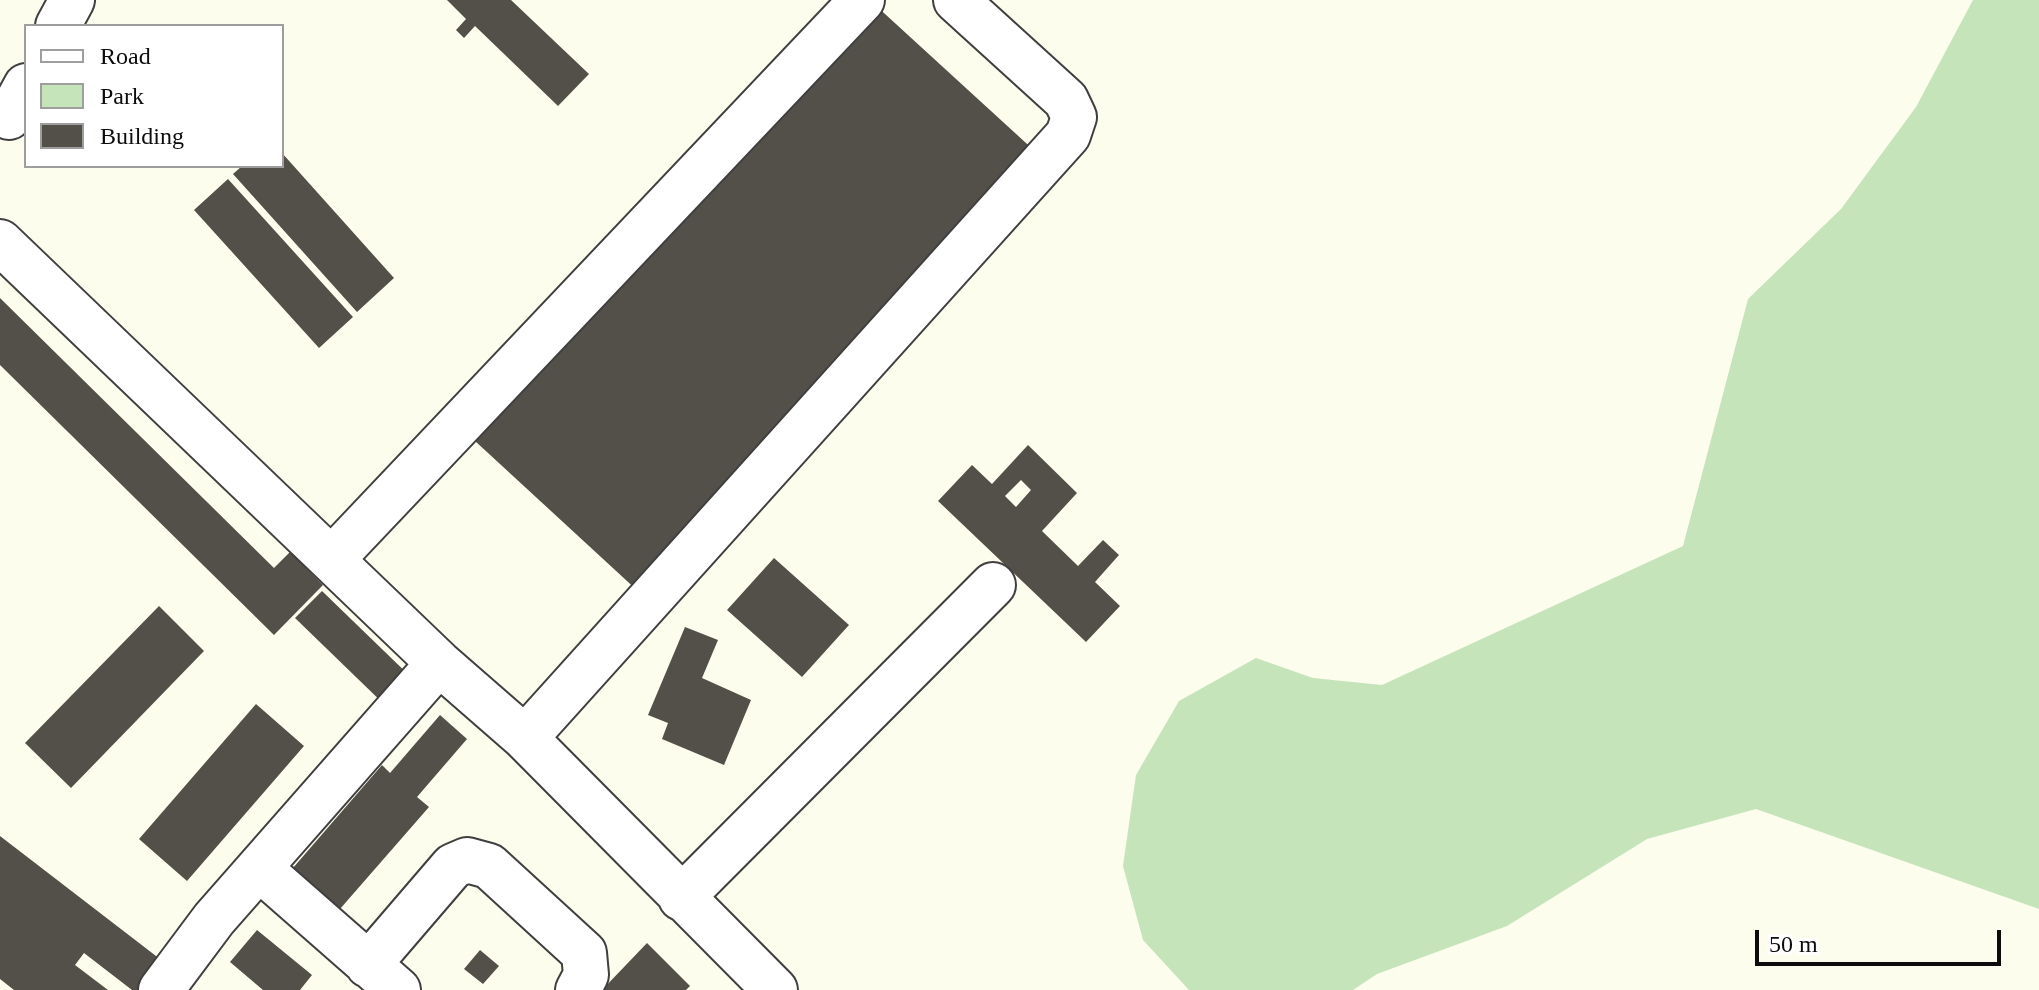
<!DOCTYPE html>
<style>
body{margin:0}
#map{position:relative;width:2039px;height:990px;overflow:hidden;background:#fcfded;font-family:"Times New Roman",serif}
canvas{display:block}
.legend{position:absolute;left:24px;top:24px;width:260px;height:144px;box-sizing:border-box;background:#fff;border:2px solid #9e9e9e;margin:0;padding:10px 14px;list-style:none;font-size:24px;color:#0c0c0c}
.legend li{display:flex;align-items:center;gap:16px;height:40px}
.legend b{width:40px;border:2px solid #9e9e9e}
.scale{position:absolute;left:1755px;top:930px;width:246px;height:36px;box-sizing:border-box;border:4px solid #0c0c0c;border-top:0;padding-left:10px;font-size:24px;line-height:28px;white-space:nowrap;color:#0c0c0c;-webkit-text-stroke:6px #fff;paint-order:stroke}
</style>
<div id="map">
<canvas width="2039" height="990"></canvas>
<ul class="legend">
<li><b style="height:10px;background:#fff"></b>Road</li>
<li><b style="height:22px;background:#c5e4ba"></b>Park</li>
<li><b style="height:22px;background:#535049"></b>Building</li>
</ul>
<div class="scale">50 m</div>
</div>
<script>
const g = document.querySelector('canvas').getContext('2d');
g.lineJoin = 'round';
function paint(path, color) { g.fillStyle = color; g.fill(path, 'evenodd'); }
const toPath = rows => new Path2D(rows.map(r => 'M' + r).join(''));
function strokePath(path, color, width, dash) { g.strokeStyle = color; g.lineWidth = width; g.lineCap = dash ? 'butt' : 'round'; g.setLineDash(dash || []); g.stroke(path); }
paint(toPath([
 [1973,0,2039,0,2039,909,1756,809,1647,839,1507,926,1377,974,1353,990,1189,990,1143,940,1123,866,1136,775,1179,701,1256,658,1313,678,1382,685,1683,546,1748,299,1841,209,1916,107]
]), '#c5e4ba');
paint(toPath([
 [447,0,511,0,589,74,558,106,475,26,464,38,456,30,466,19],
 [873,3,1038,154,640,593,475,441],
 [282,153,394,278,357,312,233,174,242,166,282,166],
 [228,179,353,317,319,348,194,210],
 [0,298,274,568,290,552,323,585,274,635,0,365],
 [1028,445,1077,493,1042,531,1078,566,1103,540,1119,555,1095,582,1120,606,1086,642,938,501,972,465,992,484],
 [1021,480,1031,490,1016,507,1005,496],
 [774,558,849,625,802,677,727,610],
 [322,591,416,682,390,710,295,618],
 [159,606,204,651,71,788,25,743],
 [685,627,718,640,702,678,751,700,724,765,662,739,668,723,648,715],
 [256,704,304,746,187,881,139,839],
 [440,715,467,739,417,797,429,807,333,917,286,876,382,765,390,773],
 [0,836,169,966,151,990,132,990,84,953,75,965,108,990,14,990,0,979],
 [257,930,312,975,300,990,263,990,230,962],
 [647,943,690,986,686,990,602,990],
 [480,950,499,966,483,984,464,969]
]), '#535049');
const minor = toPath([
 [58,26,72,0],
 [9,117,26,86],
 [0,242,439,663,525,738,775,990],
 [332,559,862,0],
 [525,738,1068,135,1074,117,1066,100,956,0],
 [260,869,398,990],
 [681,898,993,585],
 [368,965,453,866,467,860,489,866,584,953,586,975,578,990],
 [161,990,214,919,439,663]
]);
strokePath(minor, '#3f3f3f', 48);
strokePath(minor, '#fff', 44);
</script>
